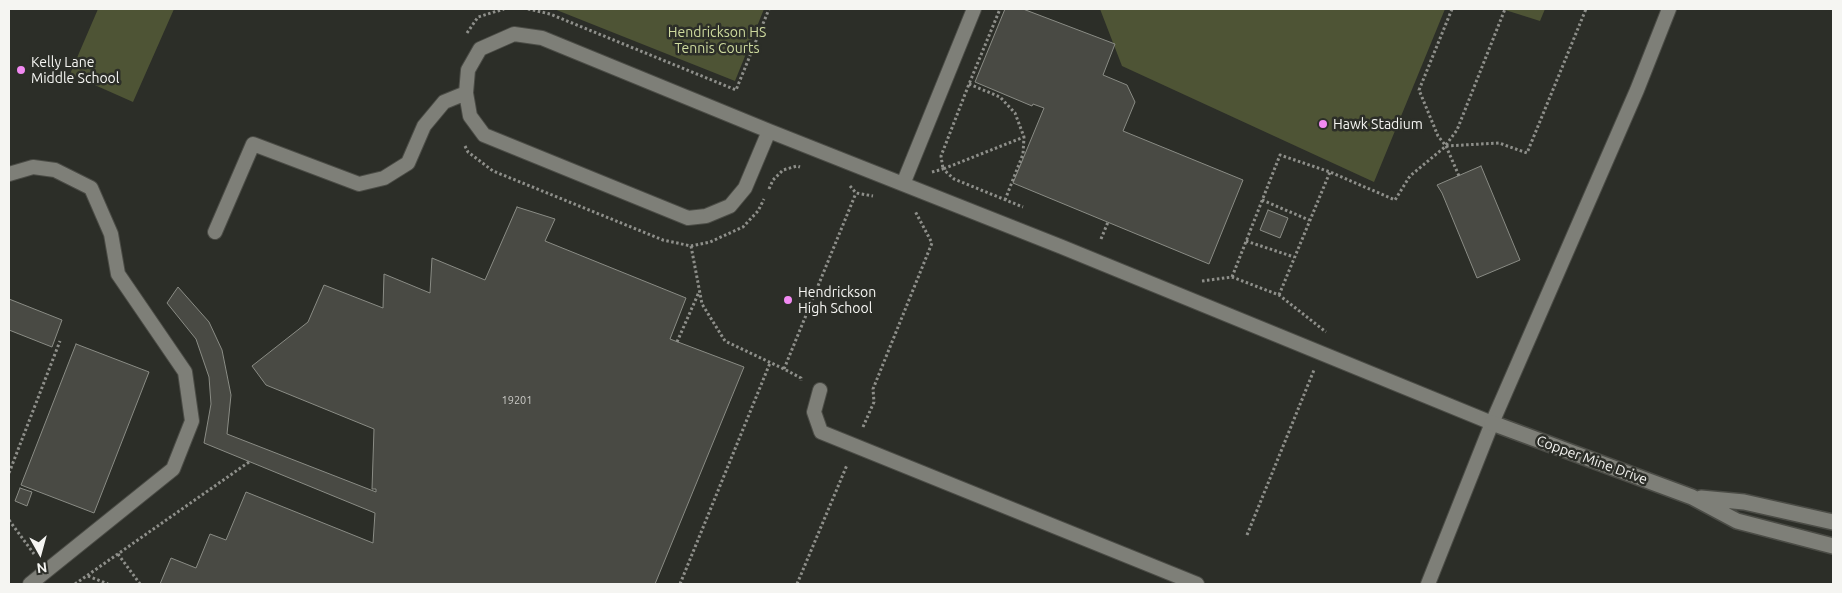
<!DOCTYPE html>
<style>
body{margin:0}
#map{position:relative;width:1842px;height:593px;overflow:hidden;background:#2c2e28;font-family:Ubuntu,sans-serif}
canvas{display:block}
.frame{position:absolute;inset:0;border:10px solid #f5f5f2;pointer-events:none}
.north{position:absolute;left:15px;top:528px;width:50px;height:50px;-webkit-text-stroke:4px #2c2e28;paint-order:stroke;rotate:173deg;font-size:14px;font-weight:700;line-height:20px;text-align:center;color:#f5f5f2}
.north::after{content:'';display:block;margin:auto;width:18px;height:22px;background:#f5f5f2;clip-path:polygon(50% 0,100% 100%,50% 72%,0 100%)}
</style>
<div id="map">
<canvas width="1842" height="593"></canvas>
<div class="frame"></div>
<div class="north">N</div>
</div>
<script>
const g = document.querySelector('canvas').getContext('2d');
g.lineJoin = 'round';
function paint(path, color) { g.fillStyle = color; g.fill(path, 'evenodd'); }
const toPath = rows => new Path2D(rows.map(r => 'M' + r).join(''));
function strokePath(path, color, width, dash) { g.strokeStyle = color; g.lineWidth = width; g.lineCap = dash ? 'butt' : 'round'; g.setLineDash(dash || []); g.stroke(path); }
function label(font, color, halo, rows, align = 'center') {
  g.font = font + ' Ubuntu,sans-serif'; g.lineWidth = 5; g.setLineDash([]); g.textBaseline = 'middle'; g.strokeStyle = halo; g.fillStyle = color; for (const [text, x, y, turn = 0] of rows) {
    g.save(); g.translate(x, y); g.rotate((+turn || 0) * Math.PI / 180); g.textAlign = isNaN(turn) ? turn : align; if (halo) g.strokeText(text, 0, 0); g.fillText(text, 0, 0); g.restore();
  }
}
paint(toPath([
 [98,9,174,9,133,102,70,74],
 [554,9,764,9,735,81],
 [1100,9,1445,9,1374,182,1122,66],
 [1502,9,1545,9,1540,21]
]), '#4e5435');
const building = toPath([
 [1005,9,1023,9,1115,44,1103,75,1127,85,1135,102,1123,131,1243,180,1209,264,1013,183,1044,108,1033,104,1032,106,975,82,1005,9],
 [1481,166,1520,260,1477,278,1442,193,1437,185,1481,166],
 [517,207,555,219,545,241,686,298,670,339,744,367,655,584,160,584,171,558,196,568,210,534,226,540,246,492,373,543,375,513,204,443,211,404,209,377,196,339,167,303,178,287,209,322,222,350,231,395,227,434,376,492,376,489,372,489,374,429,266,385,252,366,308,322,324,285,383,308,384,274,430,293,432,258,485,280,517,207],
 [1268,210,1288,218,1280,238,1260,230,1268,210],
 [9,299,62,320,52,347,9,330,9,299],
 [76,344,149,372,94,513,21,485,76,344],
 [20,488,32,492,27,506,15,501,20,488]
]);
paint(building, '#494a44');
strokePath(building, '#8a8c85', 1);
const service = toPath([
 [769,131,745,188,730,206,706,216,688,218,484,135,470,116,466,93,468,70,480,49,514,34,542,38,769,131,1062,247,1492,423],
 [9,174,33,167,55,170,91,188,111,234,118,274,185,372,192,421,173,469,30,584],
 [903,184,974,9],
 [215,232,253,144,359,184,384,178,408,163,424,126,444,102,466,93],
 [820,390,814,412,821,432,1197,584],
 [1428,584,1492,423,1637,90,1669,9]
]);
const minor = toPath([
 [1492,423,1692,497,1737,521,1833,546],
 [1701,498,1744,502,1833,522]
]);
strokePath(service, '#4b4c46', 16);
strokePath(minor, '#4b4c46', 18);
strokePath(toPath([
 [528,9,550,14,736,90,769,9],
 [1452,9,1419,90,1438,136,1446,146,1459,176],
 [467,33,478,17,504,9],
 [969,84,1000,97,1015,113,1024,137,943,169,941,156,969,84,1000,9],
 [1446,145,1457,130,1505,9],
 [465,146,468,152,493,171,663,240,691,246,710,242,743,227,758,211,764,199],
 [932,172,943,169,954,179,1023,207],
 [850,186,856,193,873,196],
 [769,189,773,180,783,170,797,166,800,167],
 [1005,200,1023,154,1024,137],
 [1262,200,1309,220],
 [1101,239,1108,222],
 [1246,241,1294,257],
 [691,246,702,304,725,341,784,369,801,378,801,381],
 [1232,277,1280,155,1330,172,1395,200,1410,176,1446,146,1499,143,1527,153,1586,9],
 [1202,281,1232,277,1279,295,1326,332],
 [1279,295,1330,172],
 [677,342,699,292],
 [784,369,856,193],
 [863,427,874,402,873,389,932,243,915,211],
 [9,473,60,341],
 [9,520,34,554],
 [1247,535,1314,370],
 [118,554,140,584],
 [88,576,108,584],
 [75,584,249,462],
 [680,584,770,363],
 [797,584,847,465]
]), '#8e8f8a', 3, [2.5, 2.5]);
strokePath(service, '#7e7f78', 14);
strokePath(minor, '#7e7f78', 15);
for (const [x, y, r, color] of [
 [21,70,5,"#f28af2"],
 [1323,124,5,"#f28af2"],
 [788,300,5,"#f28af2"]
]) { const dot = new Path2D(); dot.arc(x, y, r, 0, 2 * Math.PI); g.fillStyle = color; g.fill(dot); strokePath(dot, '#2c2e28', 2); }
label('11px', '#cacac6', null, [
 ["19201",517,400]
]);
label('14px', '#ceda9e', '#2c2e28', [
 ["Hendrickson HS",717,32],
 ["Tennis Courts",717,48]
]);
label('14px', '#f5f5f2', '#2c2e28', [
 ["Kelly Lane",31,62],
 ["Middle School",31,78],
 ["Hawk Stadium",1333,124],
 ["Hendrickson",798,292],
 ["High School",798,308]
], 'left');
label('14px', '#f5f5f2', '#2c2e28', [
 ["Copper Mine Drive",1592,460,20]
]);
</script>
